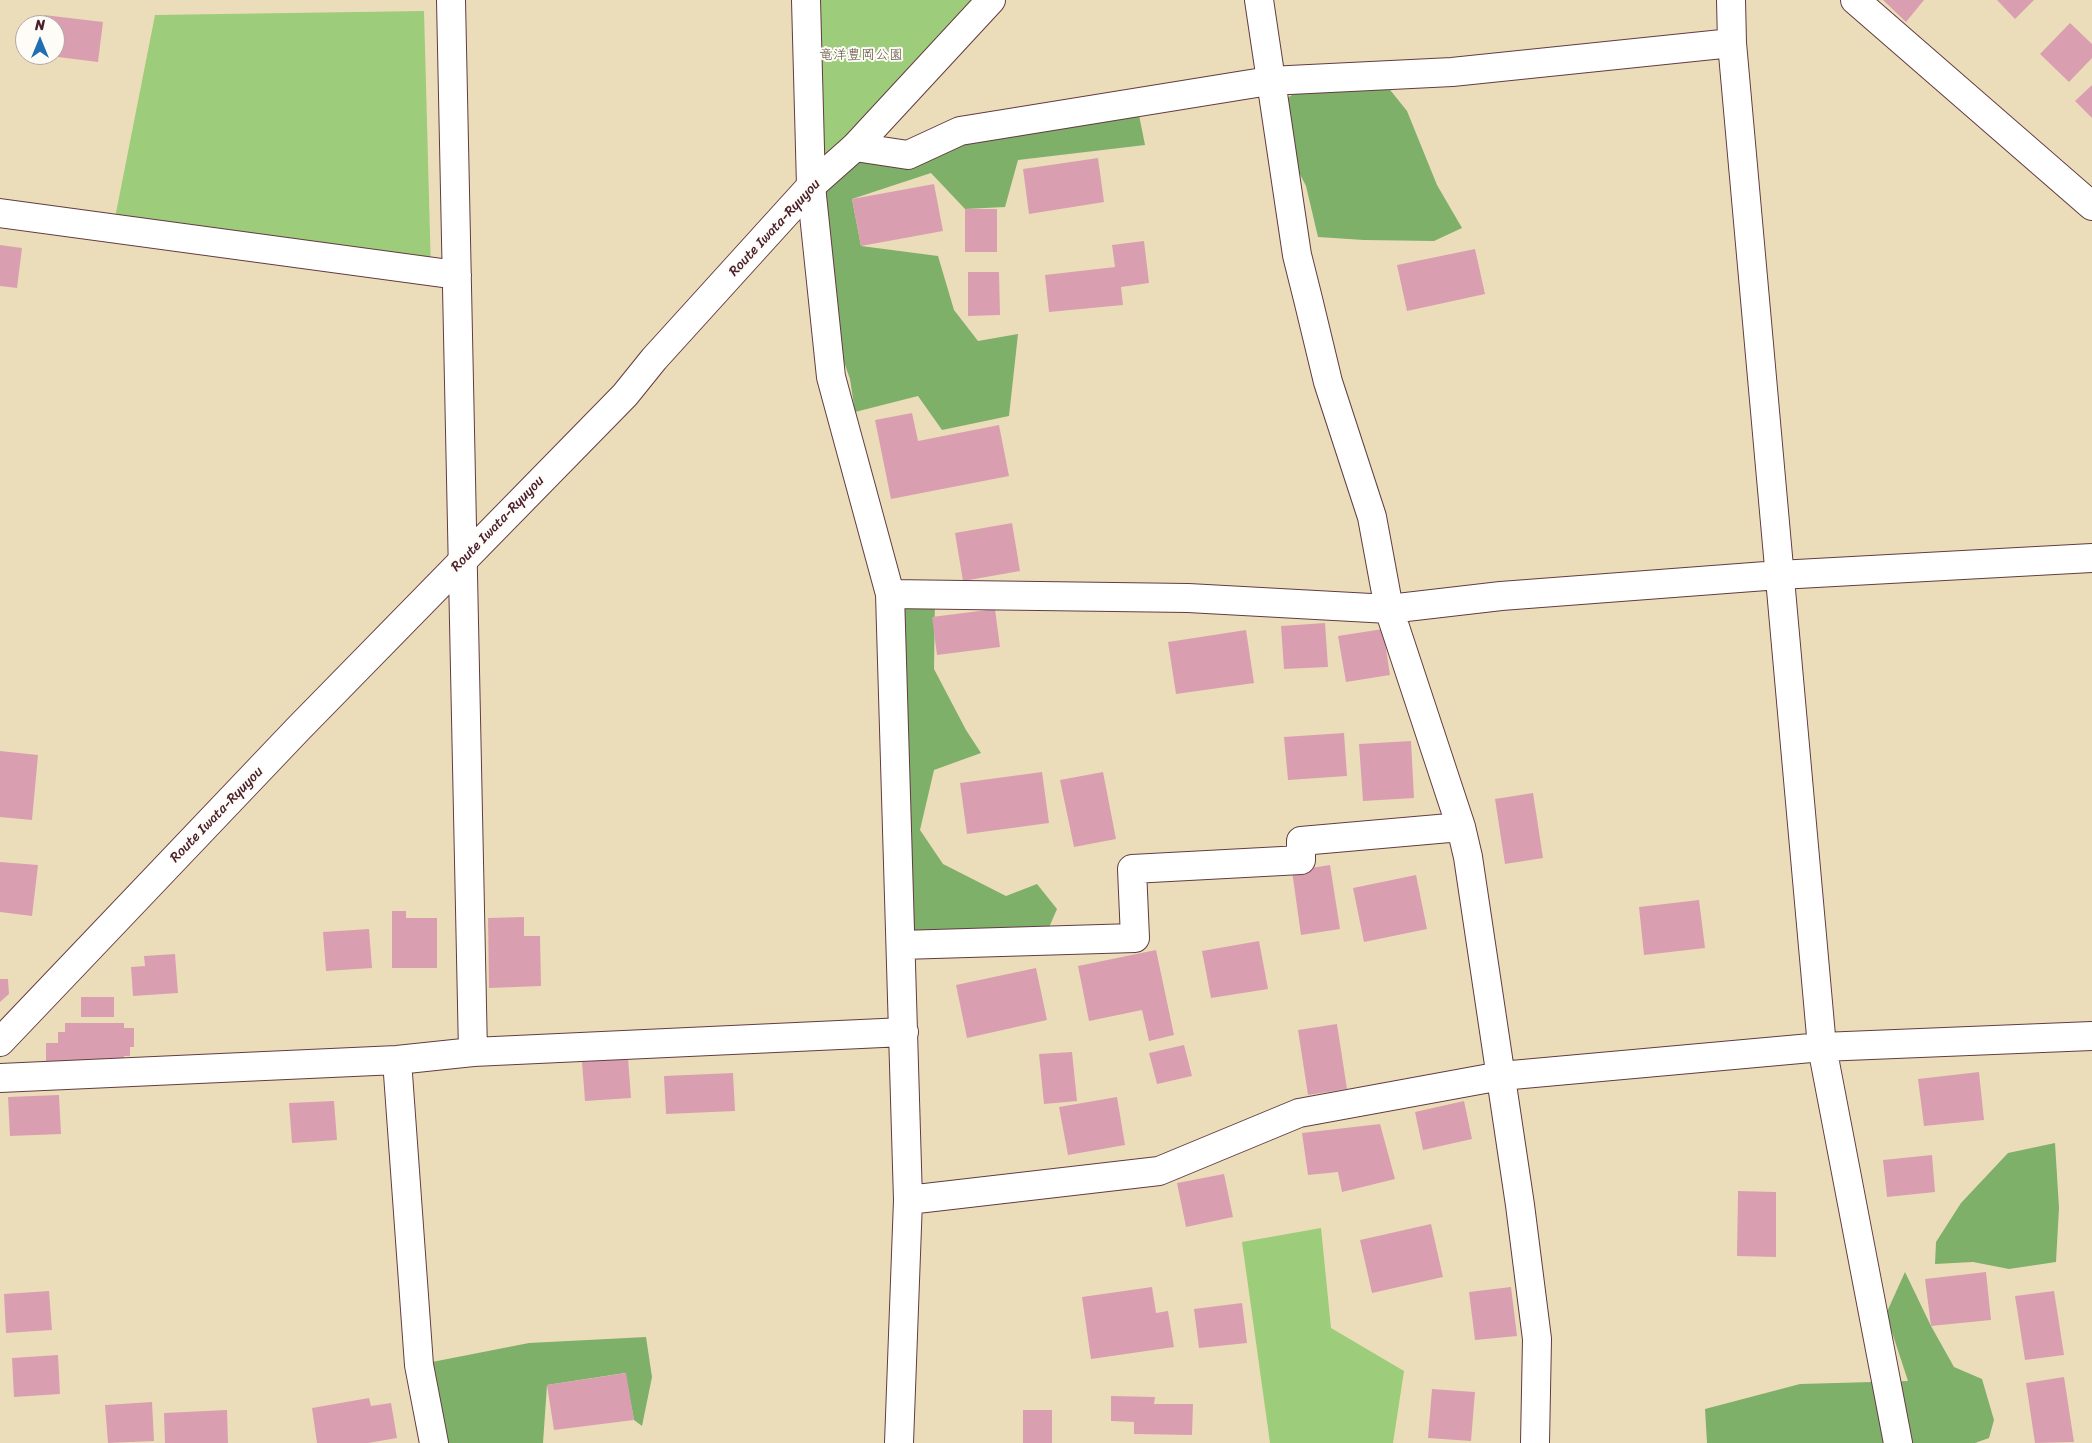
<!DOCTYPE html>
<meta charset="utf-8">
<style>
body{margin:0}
#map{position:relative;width:2092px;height:1443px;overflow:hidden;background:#ecddba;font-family:Sriracha,sans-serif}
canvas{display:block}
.north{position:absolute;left:15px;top:15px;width:50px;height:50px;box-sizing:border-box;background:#fdfcf7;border:1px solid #b5a4a5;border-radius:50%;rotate:0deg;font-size:14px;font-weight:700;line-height:20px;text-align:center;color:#4a1f2b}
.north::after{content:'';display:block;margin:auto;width:18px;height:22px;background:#1f6fb2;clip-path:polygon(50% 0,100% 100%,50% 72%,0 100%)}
</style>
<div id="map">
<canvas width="2092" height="1443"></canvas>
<div class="north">N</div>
</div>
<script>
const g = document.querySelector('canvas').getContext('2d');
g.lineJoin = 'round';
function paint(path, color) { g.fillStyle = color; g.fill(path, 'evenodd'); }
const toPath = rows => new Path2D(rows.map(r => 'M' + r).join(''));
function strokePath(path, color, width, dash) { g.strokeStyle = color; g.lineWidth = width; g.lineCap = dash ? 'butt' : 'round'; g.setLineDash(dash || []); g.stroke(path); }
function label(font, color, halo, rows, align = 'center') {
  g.font = font + ' Sriracha,"Klee One",sans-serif'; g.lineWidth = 4; g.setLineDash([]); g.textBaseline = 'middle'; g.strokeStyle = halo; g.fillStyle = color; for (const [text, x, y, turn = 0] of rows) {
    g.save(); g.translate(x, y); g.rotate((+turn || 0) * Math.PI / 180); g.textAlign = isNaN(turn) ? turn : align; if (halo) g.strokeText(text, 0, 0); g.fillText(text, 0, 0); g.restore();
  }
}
paint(toPath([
 [806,0,988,0,811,186],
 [424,11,431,272,113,228,155,15],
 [1321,1228,1331,1328,1404,1371,1393,1443,1270,1443,1242,1242]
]), '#9dcc7a');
paint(toPath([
 [1379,76,1407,111,1437,185,1462,228,1434,241,1364,240,1318,237,1306,186,1277,129,1286,99,1315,79],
 [1138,110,1145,145,1018,160,1005,207,965,209,931,173,852,199,861,246,938,256,954,310,978,341,1018,334,1009,416,942,430,918,396,855,412,850,379,823,303,817,242,831,169,855,147,902,163,960,131],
 [897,594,935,595,934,669,966,730,981,753,934,770,920,830,943,864,1006,896,1037,884,1057,909,1043,941,901,945],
 [2055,1143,2059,1208,2056,1262,2009,1269,1973,1262,1935,1264,1936,1242,1961,1203,2008,1153],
 [1905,1272,1931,1326,1954,1367,1982,1379,1994,1420,1989,1438,1975,1443,1707,1443,1705,1409,1800,1384,1908,1381,1886,1314],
 [646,1337,652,1377,642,1426,634,1420,625,1373,547,1385,543,1443,442,1443,432,1362,529,1343]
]), '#7eb06a');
paint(toPath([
 [1883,0,1924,0,1906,22],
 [1997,0,2034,0,2015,19],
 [44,15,103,22,98,62,50,56,55,55,55,25,43,25],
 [2070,23,2092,44,2092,58,2069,82,2040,54],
 [2092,85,2092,118,2075,101],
 [1098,158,1104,202,1029,214,1023,169],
 [934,184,943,231,861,246,852,199],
 [965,209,997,209,997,252,965,252],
 [1144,241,1149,283,1121,287,1123,305,1049,312,1045,275,1115,267,1112,245],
 [0,245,22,248,17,288,0,286],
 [1475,249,1485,294,1407,311,1397,265],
 [968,272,999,272,1000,315,968,316],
 [912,413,918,441,999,425,1009,476,891,499,875,420],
 [1012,523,1020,571,963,581,955,533],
 [995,609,1000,647,937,655,932,617],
 [1325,623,1328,667,1284,669,1281,626],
 [1383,629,1390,675,1346,682,1338,636],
 [1246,630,1254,683,1176,694,1168,642],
 [1344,733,1347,776,1288,780,1284,737],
 [1411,741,1414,798,1363,801,1359,744],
 [0,751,38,755,32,820,0,817],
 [1042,772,1049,823,967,834,960,783],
 [1103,772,1116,839,1074,847,1060,780],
 [1533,793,1543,858,1505,864,1495,799],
 [0,862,38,865,32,916,0,912],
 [1330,865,1340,929,1301,935,1292,871],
 [1416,875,1427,929,1364,942,1353,888],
 [1699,900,1705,948,1644,955,1639,907],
 [392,911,406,911,406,918,437,918,437,968,392,968],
 [524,917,524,936,540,936,541,986,489,988,488,918],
 [369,929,372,968,326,971,323,932],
 [1259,941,1268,989,1211,998,1202,951],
 [1156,950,1174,1035,1149,1041,1142,1010,1089,1021,1078,966],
 [175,954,178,993,133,996,131,967,145,966,144,956],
 [1036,968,1047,1020,967,1038,956,985],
 [0,979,8,979,9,994,0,1002],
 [81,997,114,997,114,1017,81,1017],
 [65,1023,124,1023,124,1028,134,1028,134,1047,130,1047,130,1056,124,1056,124,1061,46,1069,46,1043,58,1043,58,1032,65,1032],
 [1337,1024,1347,1089,1308,1095,1298,1030],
 [1184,1045,1192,1076,1157,1084,1149,1053],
 [1072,1052,1077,1101,1044,1104,1039,1054],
 [628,1058,631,1098,585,1101,582,1062],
 [1979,1072,1984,1120,1924,1126,1918,1079],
 [733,1073,735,1111,666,1114,664,1076],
 [59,1095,61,1134,10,1136,8,1097],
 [1117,1097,1125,1145,1068,1155,1059,1107],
 [334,1101,337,1140,292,1143,289,1103],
 [1464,1101,1472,1139,1423,1150,1415,1112],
 [1380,1124,1395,1179,1342,1192,1338,1172,1308,1175,1302,1133],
 [1932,1155,1935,1192,1887,1197,1883,1160],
 [1224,1174,1233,1217,1186,1227,1177,1183],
 [1738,1191,1776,1192,1776,1257,1737,1256],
 [1431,1224,1443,1277,1372,1293,1360,1240],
 [1986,1272,1991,1320,1931,1326,1925,1279],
 [1152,1287,1156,1313,1168,1311,1174,1347,1091,1359,1082,1297],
 [1511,1287,1517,1336,1475,1340,1469,1292],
 [49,1291,52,1330,6,1333,4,1294],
 [2054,1291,2064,1355,2025,1360,2015,1296],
 [1242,1303,1247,1343,1199,1348,1194,1309],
 [58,1355,60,1394,14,1397,12,1358],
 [626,1373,634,1420,554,1430,547,1385],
 [2064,1377,2074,1442,2035,1443,2026,1383],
 [1432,1389,1475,1392,1471,1441,1428,1438],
 [1111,1396,1155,1397,1154,1404,1193,1404,1192,1435,1134,1434,1134,1422,1111,1421],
 [369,1398,371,1406,391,1403,397,1438,368,1443,317,1443,312,1408],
 [152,1402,154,1441,108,1443,105,1405],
 [227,1410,228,1443,165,1443,164,1413],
 [1023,1410,1052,1410,1052,1443,1023,1443]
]), '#d99fb1');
const minor = toPath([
 [451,0,473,1052],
 [806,0,811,186,831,377,890,594,908,1200,899,1443],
 [1259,0,1297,255,1308,299,1328,382,1372,517,1389,609,1461,827,1468,857,1520,1205,1537,1339,1535,1443],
 [1731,0,1732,43,1822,1047,1898,1443],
 [1855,0,2092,206],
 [855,147,908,155,960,131,1269,81,1452,72,1732,43],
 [0,213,457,275],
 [890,594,1188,598,1389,609,1501,596,1779,575,2092,558],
 [901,945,1135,938,1132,869,1301,860,1301,841,1461,827],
 [397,1060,419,1365,434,1443],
 [0,1078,397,1060,473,1052,904,1032],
 [908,1200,1159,1171,1299,1113,1501,1076,1822,1047,2092,1036]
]);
const major = toPath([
 [0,1042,298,729,625,395,654,359,811,186,855,147,991,0]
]);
strokePath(minor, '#623c40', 30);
strokePath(major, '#623c40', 30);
strokePath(minor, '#fff', 28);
strokePath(major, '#fff', 28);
label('14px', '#635343', '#fdfcf7', [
 ["竜洋豊岡公園",861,55]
]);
label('14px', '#4a1f2b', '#fdfcf7', [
 ["Route Iwata-Ryuyou",775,228,-47],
 ["Route Iwata-Ryuyou",498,524,-46],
 ["Route Iwata-Ryuyou",217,815,-46]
]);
</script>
